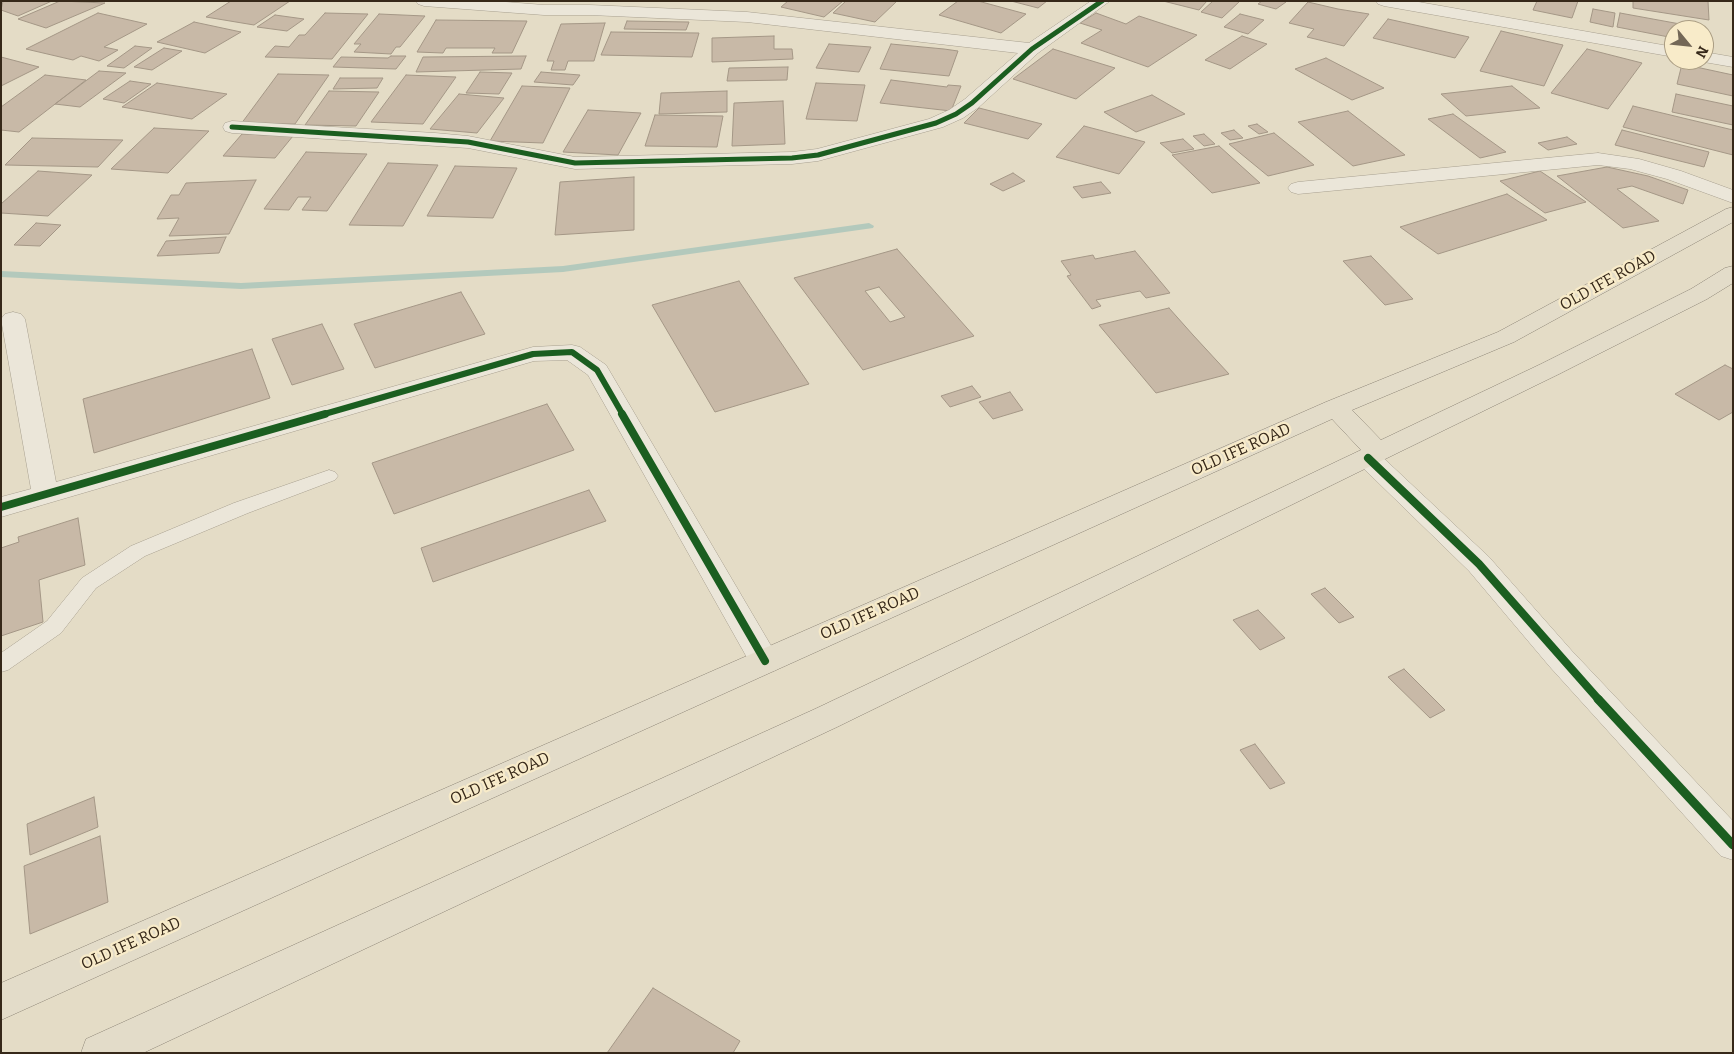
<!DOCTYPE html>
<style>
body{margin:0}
#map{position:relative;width:1734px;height:1054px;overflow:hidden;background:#e4dcc6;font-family:Bitter,serif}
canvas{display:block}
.frame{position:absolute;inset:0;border:2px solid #362819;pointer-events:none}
.north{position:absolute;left:1664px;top:20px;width:50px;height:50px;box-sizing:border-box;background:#f8ebc9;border:1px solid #aa9d83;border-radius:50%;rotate:118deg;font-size:14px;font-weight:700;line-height:20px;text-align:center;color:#362819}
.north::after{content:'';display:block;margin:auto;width:18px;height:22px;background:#736756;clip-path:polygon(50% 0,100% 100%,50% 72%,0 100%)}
</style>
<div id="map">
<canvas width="1734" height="1054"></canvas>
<div class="frame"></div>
<div class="north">N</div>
</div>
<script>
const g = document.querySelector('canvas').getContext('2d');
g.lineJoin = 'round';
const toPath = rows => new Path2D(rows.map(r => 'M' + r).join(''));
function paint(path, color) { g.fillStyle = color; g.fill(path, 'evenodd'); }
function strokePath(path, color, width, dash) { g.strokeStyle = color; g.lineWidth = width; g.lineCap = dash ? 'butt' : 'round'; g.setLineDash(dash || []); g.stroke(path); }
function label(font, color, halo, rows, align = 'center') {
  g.font = font + ' Bitter,serif'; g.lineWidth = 4.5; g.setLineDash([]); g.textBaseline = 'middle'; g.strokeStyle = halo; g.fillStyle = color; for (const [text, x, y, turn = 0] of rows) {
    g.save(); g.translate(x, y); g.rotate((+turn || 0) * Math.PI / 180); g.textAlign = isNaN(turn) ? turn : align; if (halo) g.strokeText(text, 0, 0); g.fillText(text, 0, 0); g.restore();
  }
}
paint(toPath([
 [869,223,874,226,873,228,563,272,241,289,1,277,1,271,241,283,563,266,869,223]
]), '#b3c9bc');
const building = toPath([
 [52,1,18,16,1,10,3,1,52,1],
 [60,1,105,3,46,28,18,19,60,1],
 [231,1,290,1,254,25,206,17,231,1],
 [788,1,843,1,824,17,781,7,788,1],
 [846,1,897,1,875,22,833,13,846,1],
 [958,1,978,1,1026,14,1001,33,939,15,958,1],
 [1011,1,1047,1,1038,8,1011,1],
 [1163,1,1207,1,1199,10,1163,1],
 [1213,1,1240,1,1222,18,1201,12,1213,1],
 [1262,1,1282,1,1286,2,1276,9,1258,4,1262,1],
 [1537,1,1578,1,1572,18,1533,10,1537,1],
 [1633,1,1708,1,1709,20,1633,8,1633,1],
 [1308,2,1338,9,1369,14,1344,46,1307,37,1314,29,1289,23,1308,2],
 [1593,9,1615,13,1613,27,1590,22,1593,9],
 [98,13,147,24,104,47,118,50,99,61,81,56,73,60,26,49,98,13],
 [325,13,368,14,332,59,265,57,275,46,289,47,299,35,305,35,325,13],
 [1096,13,1126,24,1139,16,1197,35,1148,67,1081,43,1102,30,1080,23,1096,13],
 [1620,13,1691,26,1691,30,1674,30,1674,38,1617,27,1620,13],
 [379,14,425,16,400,47,396,47,391,54,354,52,361,44,354,44,379,14],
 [1240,14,1264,20,1248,34,1224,27,1240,14],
 [275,15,304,19,287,31,257,27,275,15],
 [1388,19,1469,37,1455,58,1373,38,1388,19],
 [436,20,527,21,512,53,492,53,495,48,446,48,443,53,417,52,436,20],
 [627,21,689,22,686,30,624,29,627,21],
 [194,22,241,32,205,53,157,42,194,22],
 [605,23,594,61,568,61,565,70,551,70,554,61,547,61,561,24,605,23],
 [1501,31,1563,45,1544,86,1480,71,1501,31],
 [611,32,699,33,692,57,601,55,611,32],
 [774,36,774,49,792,49,793,59,712,62,712,38,774,36],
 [1242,36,1267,44,1230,69,1205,60,1242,36],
 [829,44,871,47,859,72,816,68,829,44],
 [891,44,944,49,958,51,949,76,880,69,891,44],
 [135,46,152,48,124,68,107,66,135,46],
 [164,48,182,51,152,70,134,67,164,48],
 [1053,49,1115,68,1076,99,1013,79,1053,49],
 [1587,49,1642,63,1608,109,1551,93,1587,49],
 [391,56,406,56,396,69,333,67,341,57,388,58,391,56],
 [526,56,521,69,416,72,423,57,526,56],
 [1,57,39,67,1,86,1,57],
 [1326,58,1384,88,1352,100,1295,69,1326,58],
 [1682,64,1733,75,1733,96,1677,84,1682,64],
 [788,67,787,80,727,81,729,68,788,67],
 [99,71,126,73,80,107,55,104,99,71],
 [480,72,512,73,499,94,466,93,480,72],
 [541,72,580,75,573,85,534,82,541,72],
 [278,74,329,75,295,124,241,124,278,74],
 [45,75,86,80,19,132,1,130,1,107,45,75],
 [406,75,456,77,423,124,371,122,406,75],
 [340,78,383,78,377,88,333,89,340,78],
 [891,80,947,87,948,85,961,86,951,111,880,103,891,80],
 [130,81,151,84,124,103,103,99,130,81],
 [157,83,227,94,192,119,122,107,157,83],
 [816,83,865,85,857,121,806,119,816,83],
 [522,86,570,88,543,143,490,141,522,86],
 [1512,86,1540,108,1466,116,1441,94,1512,86],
 [329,91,379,92,356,126,305,125,329,91],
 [727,91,727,112,659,114,661,93,727,91],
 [459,94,504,98,477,133,430,129,459,94],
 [1676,94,1733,106,1733,125,1672,112,1676,94],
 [1152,95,1185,114,1136,132,1104,112,1152,95],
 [783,101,785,144,732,146,734,103,783,101],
 [1633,106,1733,130,1733,155,1623,127,1633,106],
 [979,108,1042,124,1028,139,964,123,979,108],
 [588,110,641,113,618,155,563,152,588,110],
 [1348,111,1405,155,1353,166,1298,122,1348,111],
 [1453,114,1506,152,1480,158,1428,119,1453,114],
 [655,115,723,116,717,147,645,146,655,115],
 [1257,124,1268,132,1259,134,1248,126,1257,124],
 [1084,126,1145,142,1119,174,1056,157,1084,126],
 [154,128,209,131,168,173,111,169,154,128],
 [1234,130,1243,138,1230,140,1221,133,1234,130],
 [1622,130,1709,152,1704,167,1615,145,1622,130],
 [1274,133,1314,165,1268,176,1229,144,1274,133],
 [242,134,293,136,275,158,223,156,242,134],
 [1204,134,1215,144,1204,146,1193,136,1204,134],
 [1567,137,1577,144,1548,150,1538,143,1567,137],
 [32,138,123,140,98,167,5,165,32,138],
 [1183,139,1194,149,1172,153,1160,143,1183,139],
 [1219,146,1260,183,1212,193,1172,155,1219,146],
 [306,152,367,154,327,211,302,210,311,197,298,197,289,210,264,209,306,152],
 [388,163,438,165,403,226,349,225,388,163],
 [455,166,517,168,493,218,427,216,455,166],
 [1607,167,1648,176,1688,190,1683,204,1632,186,1617,189,1659,221,1623,228,1557,176,1607,167],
 [38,171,92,175,48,216,1,213,1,204,38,171],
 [1540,171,1586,202,1545,213,1500,181,1540,171],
 [1013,173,1025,181,1003,191,990,184,1013,173],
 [634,177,634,230,555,235,560,182,634,177],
 [256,180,229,234,169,236,179,218,157,219,171,195,179,195,186,183,256,180],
 [1101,182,1111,193,1082,198,1073,187,1101,182],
 [1507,194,1547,220,1438,254,1400,227,1507,194],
 [36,223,61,225,40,246,14,245,36,223],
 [226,237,219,253,157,256,166,241,226,237],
 [897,249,974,336,863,370,794,278,897,249],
 [879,287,905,317,890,322,865,291,879,287],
 [1135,251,1170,293,1146,298,1140,291,1096,300,1101,306,1092,309,1067,276,1071,275,1061,261,1093,255,1095,259,1135,251],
 [1371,256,1413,299,1385,305,1343,261,1371,256],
 [739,281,809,384,715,412,652,305,739,281],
 [461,292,485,334,375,368,354,324,461,292],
 [1169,308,1193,335,1229,374,1156,393,1099,325,1169,308],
 [322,324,344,369,292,385,272,339,322,324],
 [252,349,270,398,94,453,83,399,252,349],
 [1725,365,1733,369,1733,412,1719,420,1675,394,1725,365],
 [972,386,981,397,950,407,941,396,972,386],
 [1010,392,1023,410,993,419,979,402,1010,392],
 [547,404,574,450,394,514,372,463,547,404],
 [589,490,606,521,433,582,421,548,589,490],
 [78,518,85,565,39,580,43,622,1,636,1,548,19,542,18,537,78,518],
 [1325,588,1354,617,1339,623,1311,594,1325,588],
 [1258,610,1285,638,1260,650,1233,620,1258,610],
 [1404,669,1445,710,1430,718,1388,677,1404,669],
 [1255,744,1285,783,1270,789,1240,750,1255,744],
 [94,797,98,827,30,855,27,824,94,797],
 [100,836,108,902,30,934,24,866,100,836],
 [653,988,740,1041,733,1053,607,1053,653,988]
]);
paint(building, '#c8b9a7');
strokePath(building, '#a49786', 1);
const lane = toPath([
 [329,470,335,472,338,476,335,480,248,513,145,556,96,588,61,633,8,670,1,672,1,653,47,621,82,578,131,546,234,503,329,470]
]);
const street = toPath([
 [416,1,493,1,544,5,590,5,747,12,1029,43,1091,1,1110,1,1038,53,979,107,963,118,943,127,818,161,792,164,575,169,468,148,232,133,225,131,223,127,225,123,232,121,435,133,468,136,575,157,792,152,817,149,929,119,949,110,965,99,1018,53,747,22,590,15,544,15,424,6,418,4,416,1],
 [1376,1,1413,1,1674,47,1674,57,1384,6,1378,4,1376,1],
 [1704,52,1733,57,1733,67,1698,61,1704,60,1704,52],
 [1598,153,1639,159,1681,171,1733,190,1733,203,1667,179,1630,169,1598,165,1298,194,1291,192,1288,188,1291,184,1298,182,1598,153],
 [13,312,21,314,25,319,56,482,533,347,572,345,580,347,606,365,609,370,780,661,776,670,765,673,754,670,588,375,567,360,534,361,1,517,1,497,31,489,1,319,5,314,13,312],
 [1368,449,1377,452,1489,557,1572,651,1733,821,1733,860,1721,856,1550,667,1469,571,1359,464,1355,458,1359,452,1368,449]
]);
const primary = toPath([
 [1733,207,1733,222,1514,342,1352,410,1381,440,1541,364,1691,289,1725,268,1733,266,1733,283,1707,299,1559,374,837,727,143,1053,81,1053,86,1039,815,709,1361,450,1332,419,1,1020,1,983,1326,402,1498,332,1726,209,1733,207]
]);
strokePath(lane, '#a8a090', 1);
strokePath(street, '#a8a090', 1);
strokePath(primary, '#8d8577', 1);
paint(lane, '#ebe6d9');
paint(street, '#ebe6d9');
paint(primary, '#e3dcc9');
strokePath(toPath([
 [232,127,468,142,575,163,792,158,818,155,936,123,956,114,972,103,1032,49,1102,1]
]), '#1b5e20', 5);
strokePath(toPath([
 [321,415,533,354,572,352,597,370,623,415]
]), '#1b5e20', 6);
strokePath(toPath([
 [622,414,765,661],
 [1368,458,1479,564,1599,700],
 [1,507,325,414]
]), '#1b5e20', 8);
strokePath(toPath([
 [1598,699,1733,845]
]), '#1b5e20', 9);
label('16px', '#362819', '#f8ebc9', [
 ["OLD IFE ROAD",1608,281,-29],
 ["OLD IFE ROAD",1241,450,-24],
 ["OLD IFE ROAD",870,614,-24],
 ["OLD IFE ROAD",500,779,-24],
 ["OLD IFE ROAD",131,944,-24]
]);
</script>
